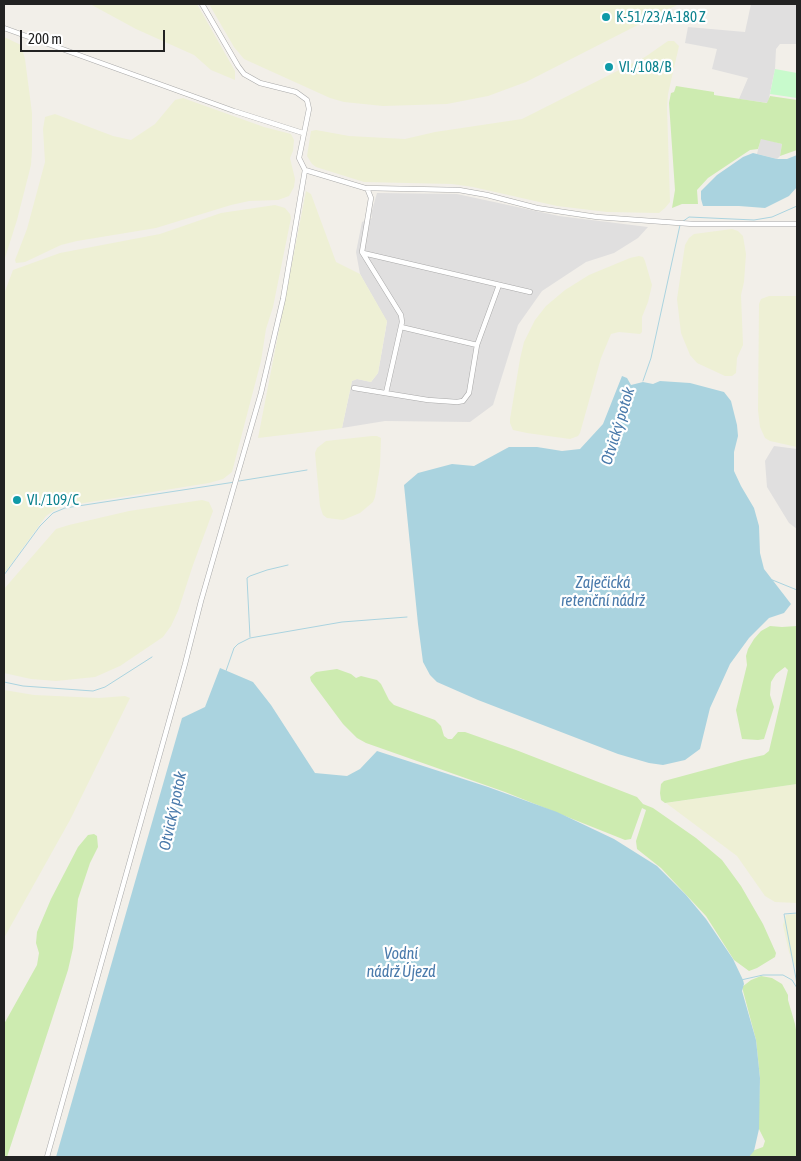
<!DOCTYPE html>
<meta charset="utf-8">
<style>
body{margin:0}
#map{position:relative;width:801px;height:1161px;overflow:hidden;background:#f2efe9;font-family:"Asap Condensed",sans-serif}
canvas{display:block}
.frame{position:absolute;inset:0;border:5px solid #222;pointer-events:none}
.scale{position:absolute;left:20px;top:30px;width:145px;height:22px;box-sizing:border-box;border:2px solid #222;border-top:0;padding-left:6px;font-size:15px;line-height:18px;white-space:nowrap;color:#222;-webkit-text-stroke:4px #fff;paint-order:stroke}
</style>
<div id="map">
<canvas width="801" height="1161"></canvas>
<div class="frame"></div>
<div class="scale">200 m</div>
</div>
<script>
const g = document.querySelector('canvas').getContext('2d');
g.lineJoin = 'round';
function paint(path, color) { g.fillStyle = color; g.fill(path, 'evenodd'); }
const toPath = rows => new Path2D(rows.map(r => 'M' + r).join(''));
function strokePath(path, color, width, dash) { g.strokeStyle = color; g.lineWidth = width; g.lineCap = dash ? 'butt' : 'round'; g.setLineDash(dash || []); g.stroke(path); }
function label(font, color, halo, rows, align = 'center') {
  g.font = font + ' "Asap Condensed",sans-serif'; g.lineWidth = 4.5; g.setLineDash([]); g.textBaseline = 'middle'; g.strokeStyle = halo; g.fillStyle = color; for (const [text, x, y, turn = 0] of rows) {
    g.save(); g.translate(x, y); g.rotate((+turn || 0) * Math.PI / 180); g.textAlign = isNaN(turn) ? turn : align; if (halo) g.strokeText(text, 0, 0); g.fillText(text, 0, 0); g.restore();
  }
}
paint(toPath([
 [751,4,797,4,797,44,780,44,776,49,775,69,768,103,739,99,748,78,712,69,717,49,685,43,688,27,745,32],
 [761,138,782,144,780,156,777,159,757,154],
 [377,193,457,194,559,216,648,227,638,238,614,253,586,262,542,291,518,325,493,405,470,422,385,421,342,428,352,381,357,379,371,382,378,373,387,322,360,274,356,252,362,222,372,218,371,214],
 [774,446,797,449,797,529,789,523,767,487,765,461]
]), '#e0dfdf');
paint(toPath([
 [90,4,197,4,235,71,235,80,211,70,194,55,136,29],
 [209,4,679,4,526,82,488,96,447,104,383,106,344,102,330,98,244,59,234,47],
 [4,37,21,45,25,59,32,113,32,150,31,165,17,220,4,261],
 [668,41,674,41,679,46,668,94,667,107,670,202,665,208,659,213,607,212,557,206,473,187,452,184,364,182,316,167,312,164,307,156,311,131,316,130,349,136,405,139,435,132,522,119,645,57],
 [183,98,264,127,291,134,294,140,293,151,290,158,295,179,294,187,289,196,278,200,249,201,231,205,156,228,77,241,61,245,25,262,16,263,15,260,27,229,45,162,43,129,45,117,55,114,113,136,131,140,155,124,175,100],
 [306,191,311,194,336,262,360,274,387,321,378,373,371,382,357,379,352,381,342,428,258,438],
 [275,205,285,208,290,214,291,218,273,307,266,329,261,361,232,472,223,479,209,483,59,507,46,516,4,574,4,294,13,270,60,253,160,234,221,213],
 [732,229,738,231,743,236,746,254,744,282,741,295,743,345,737,358,736,373,732,376,725,376,697,363,690,355,681,333,677,299,685,245,689,238,694,234],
 [639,256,643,257,645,261,652,285,648,302,642,317,642,332,640,334,619,332,611,334,601,358,580,433,578,436,570,439,527,433,513,430,510,423,510,419,520,359,524,342,535,320,546,306,565,290,589,275,630,258],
 [769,296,797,296,797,447,770,441,765,438,760,427,758,410,759,304,761,299],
 [372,436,377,436,381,438,380,466,375,497,373,502,360,513,343,520,327,518,323,515,320,506,315,453,317,448,326,441],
 [202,500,209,502,213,511,193,565,178,611,171,626,163,637,120,666,95,677,56,681,31,679,4,673,4,589,56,529,69,525,129,511],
 [4,690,34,695,99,698,125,696,130,698,70,820,4,938],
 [797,784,797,903,775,902,765,896,737,856,666,803],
 [797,914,797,970,789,952,783,925,786,915]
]), '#eef0d5');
paint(toPath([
 [676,86,714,92,714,95,767,103,770,96,797,100,797,150,780,156,782,144,761,139,758,149,750,150,708,178,697,190,698,204,682,204,672,208,675,190,669,103,671,93,674,92],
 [770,626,782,627,797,626,797,784,665,803,661,800,660,793,661,784,664,781,742,760,764,755,769,751,788,670,785,667,776,674,771,682,770,695,774,707,764,739,758,740,742,739,736,710,747,665,746,656,748,649,754,639,761,631],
 [337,669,351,674,356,678,361,676,377,680,381,684,389,700,394,705,435,720,441,726,444,736,448,739,452,739,458,732,465,732,516,750,637,797,643,804,653,808,696,838,722,860,741,886,763,924,776,953,775,957,757,968,749,971,734,960,706,916,661,868,637,849,636,841,646,810,642,808,631,839,625,840,505,792,366,743,357,738,343,724,311,681,310,677,316,672],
 [94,834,97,836,98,847,90,863,78,899,73,948,68,970,7,1157,4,1157,4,1024,37,965,39,953,36,943,37,932,51,899,78,847,88,835],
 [761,976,772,978,782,984,788,995,788,1000,795,1024,797,1036,797,1157,749,1157,752,1151,763,1147,765,1141,758,1127,760,1078,756,1040,742,987,751,980]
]), '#cdebb0');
paint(toPath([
 [775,69,797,73,797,98,770,94]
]), '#c8facc');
paint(toPath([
 [753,153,777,159,787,159,797,155,797,187,789,196,765,208,739,206,703,206,701,199,701,191,717,175,743,157],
 [622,376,627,378,631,385,643,382,653,384,660,381,690,383,724,392,731,401,737,425,738,436,734,452,734,471,741,486,754,508,759,526,760,553,764,569,791,604,784,613,769,618,749,638,730,664,710,708,700,749,685,760,663,765,649,763,618,754,478,700,437,682,430,675,423,662,418,624,404,485,418,473,452,464,474,466,509,447,537,447,562,451,580,449,603,424],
 [220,668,253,682,271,705,315,773,347,776,360,769,377,751,488,787,557,812,614,839,657,866,686,895,706,919,733,959,743,980,744,984,742,991,756,1040,760,1078,759,1129,754,1151,749,1157,56,1157,182,718,205,707]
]), '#aad3df');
strokePath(toPath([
 [682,222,689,217,754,220,772,217,797,206],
 [643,381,651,358,680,225],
 [239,481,307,470],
 [4,575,40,526,53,513,65,508,235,482],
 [770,579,797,590],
 [250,637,247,578,250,576,267,570,288,565],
 [226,671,234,648,238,644,250,638,342,622,407,617],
 [4,682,23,686,93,691,105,687,152,657],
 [797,913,784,914,797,984],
 [741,980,763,975,783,975,792,980,797,988]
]), '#aad3df', 1);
const minor = toPath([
 [4,28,234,111,303,133],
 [305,170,365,188,459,190,487,195,537,208,597,217,693,224,797,224],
 [367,188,371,198,362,252,401,315,402,322,386,393],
 [363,253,530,292],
 [401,327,477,345],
 [354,388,428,400,457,402,463,401,469,393,477,345,499,285],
 [47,1157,185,664,201,601,261,393,283,299,305,170,299,158,309,109,307,100,296,92,260,83,244,74,238,66,202,4]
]);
strokePath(minor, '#a9a9a9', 5.5);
strokePath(minor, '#fff', 4.5);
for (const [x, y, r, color] of [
 [606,17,5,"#0f9aa8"],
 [609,67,5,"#0f9aa8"],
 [17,500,5,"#0f9aa8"]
]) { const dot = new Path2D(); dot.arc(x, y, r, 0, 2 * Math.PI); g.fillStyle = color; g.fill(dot); strokePath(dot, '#fff', 2); }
label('15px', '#0d838f', '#fff', [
 ["K-51/23/A-180 Z",616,17],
 ["VI./108/B",619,67],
 ["VI./109/C",27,500]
], 'left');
label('italic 16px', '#4a7aab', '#fff', [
 ["Otvický potok",618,426,-73],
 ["Zaječická",603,583],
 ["retenční nádrž",603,601],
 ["Otvický potok",173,811,-78],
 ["Vodní",401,954],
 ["nádrž Újezd",401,972]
]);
</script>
